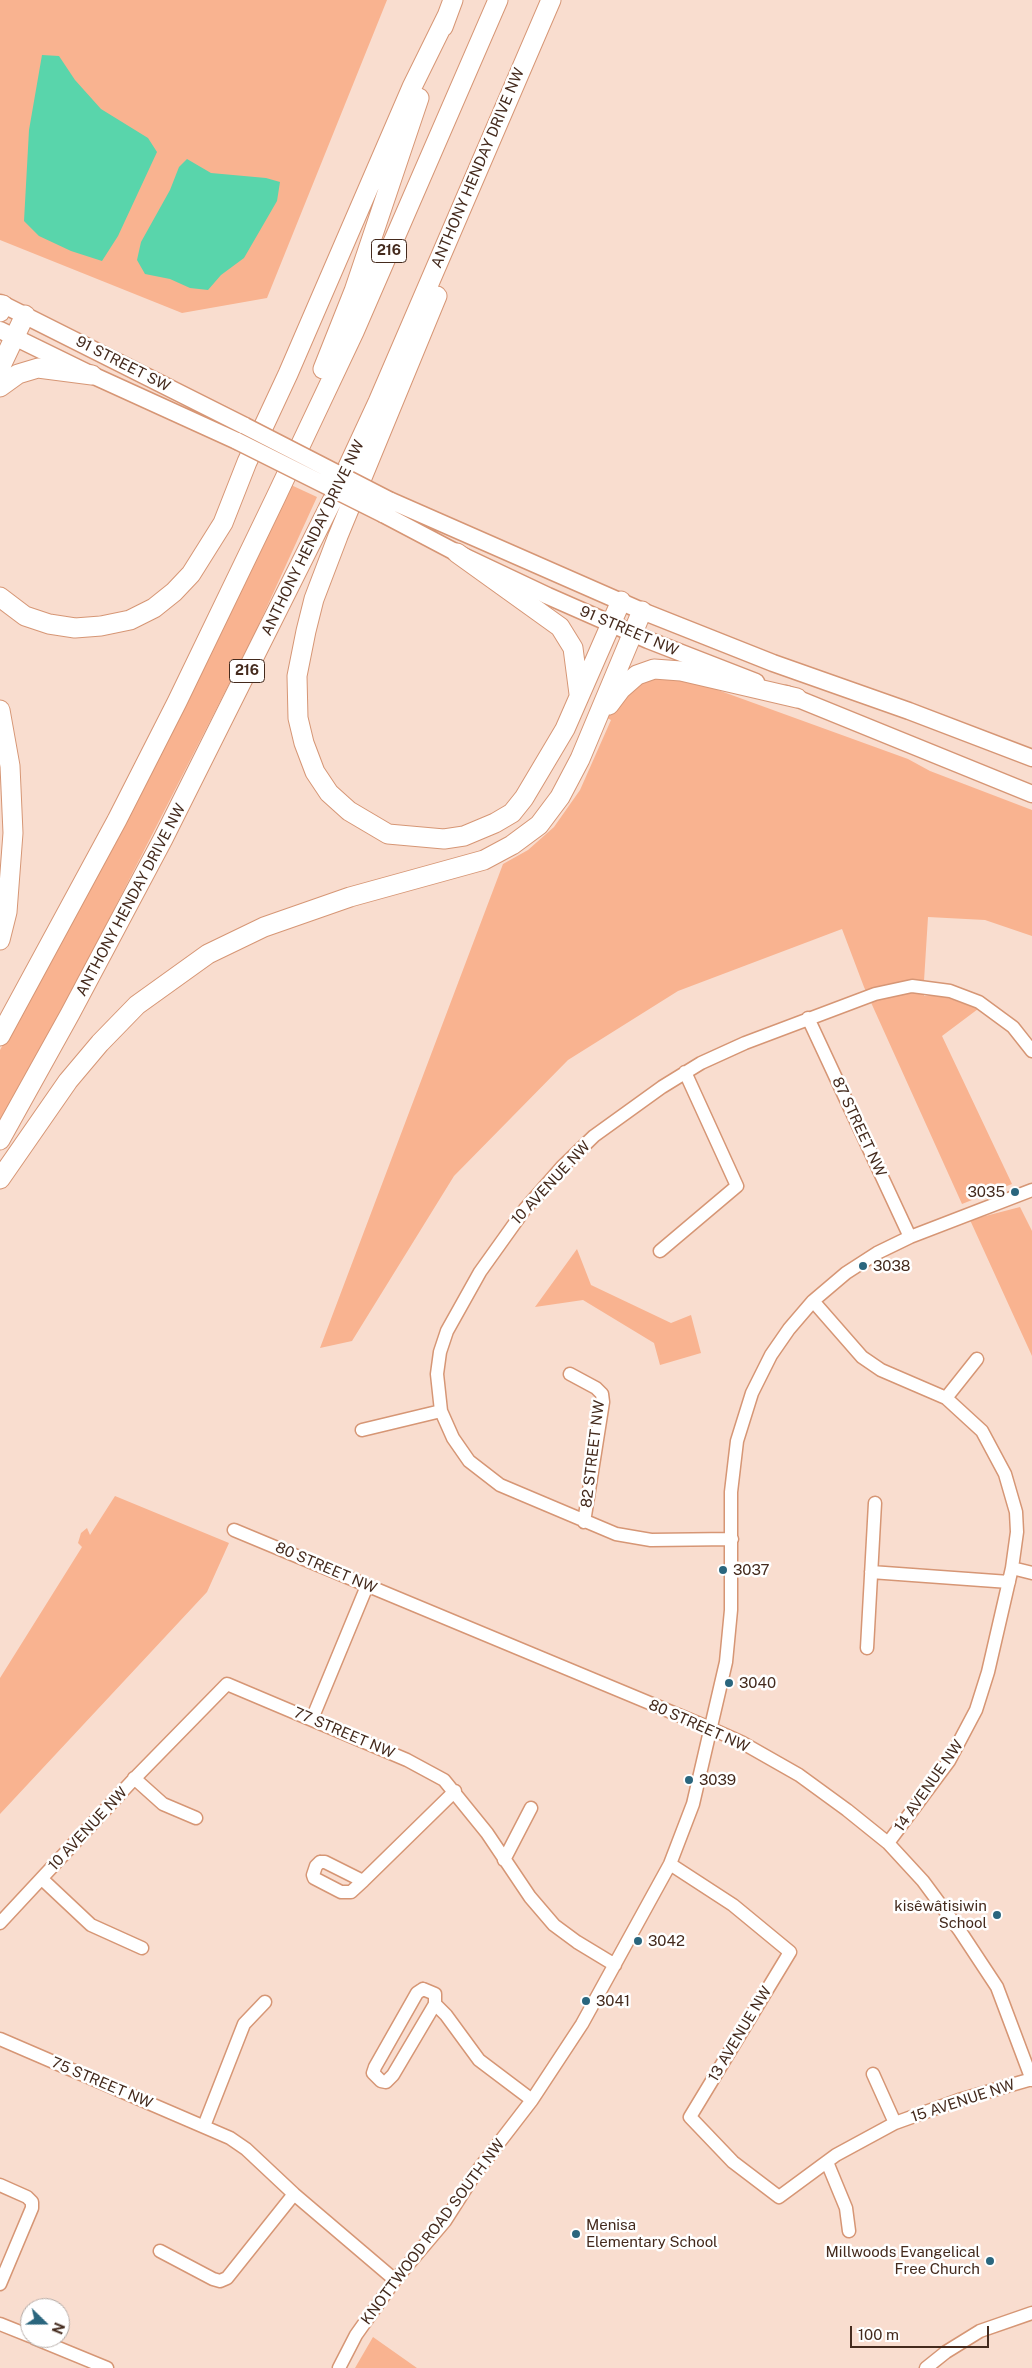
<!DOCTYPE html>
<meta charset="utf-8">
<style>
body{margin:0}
#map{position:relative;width:1032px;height:2368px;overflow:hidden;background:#f9ddcf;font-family:"Public Sans",sans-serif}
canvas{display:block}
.north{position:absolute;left:20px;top:2298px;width:50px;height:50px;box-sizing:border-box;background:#fff;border:1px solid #b4aaa5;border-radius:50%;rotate:112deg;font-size:14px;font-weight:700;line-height:20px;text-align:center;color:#442a1d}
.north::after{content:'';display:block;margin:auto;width:18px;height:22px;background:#2a667e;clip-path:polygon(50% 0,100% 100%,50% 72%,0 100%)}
.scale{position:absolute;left:850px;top:2326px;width:139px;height:22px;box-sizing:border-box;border:2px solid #442a1d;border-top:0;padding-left:6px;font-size:15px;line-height:18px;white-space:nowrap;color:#442a1d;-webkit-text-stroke:4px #fff;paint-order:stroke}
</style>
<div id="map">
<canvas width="1032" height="2368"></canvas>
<div class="north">N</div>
<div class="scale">100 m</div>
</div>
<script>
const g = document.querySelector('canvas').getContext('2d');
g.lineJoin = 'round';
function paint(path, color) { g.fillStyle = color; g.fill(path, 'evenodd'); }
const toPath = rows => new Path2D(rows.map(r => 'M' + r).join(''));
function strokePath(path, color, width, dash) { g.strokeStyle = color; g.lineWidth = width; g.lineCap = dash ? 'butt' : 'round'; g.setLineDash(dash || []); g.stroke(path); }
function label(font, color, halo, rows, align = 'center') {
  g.font = font + ' "Public Sans",sans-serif'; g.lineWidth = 5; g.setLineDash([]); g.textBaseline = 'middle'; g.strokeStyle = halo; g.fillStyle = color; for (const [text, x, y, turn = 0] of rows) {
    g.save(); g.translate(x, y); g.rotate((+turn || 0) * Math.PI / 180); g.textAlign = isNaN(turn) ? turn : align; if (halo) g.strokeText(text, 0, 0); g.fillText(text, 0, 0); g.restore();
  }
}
paint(toPath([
 [0,0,387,0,267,298,182,313,0,240],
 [291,485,317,497,255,633,56,1023,0,1120,0,1050,73,917],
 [652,677,693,681,908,759,930,771,1032,810,1032,936,985,920,928,917,924,981,924,996,940,995,978,1009,942,1036,1012,1184,962,1204,864,987,842,929,678,991,568,1060,454,1176,352,1341,320,1348,503,864,528,850,554,827,580,790,611,720,607,718,617,702,623,694],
 [1020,1207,1032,1231,1032,1356,970,1220],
 [577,1249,591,1285,671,1323,691,1315,701,1353,660,1365,654,1343,583,1300,535,1307],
 [115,1496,229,1543,207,1592,0,1814,0,1678,82,1547,78,1543,81,1533,87,1528,90,1535],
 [373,2337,417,2368,355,2368]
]), '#f9b390');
paint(toPath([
 [42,55,59,56,75,80,101,109,148,138,157,152,118,236,102,261,71,251,39,236,24,221,29,130],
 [187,159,211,173,266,178,280,182,277,201,244,258,221,275,208,290,190,288,170,279,145,274,137,260,141,242,170,190,179,167]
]), '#59d5ab');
const minor = toPath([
 [808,1018,910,1237],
 [660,1251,737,1186,685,1072],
 [813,1301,862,1357,881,1370,946,1398,982,1431,1005,1474,1016,1512,1017,1532,1012,1568,988,1672,976,1710,949,1761,888,1843],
 [570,1374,596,1388,602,1394,603,1402,584,1522],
 [946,1398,977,1359],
 [362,1430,441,1411],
 [234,1530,712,1729,741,1742,799,1775,847,1810,888,1843,923,1881,960,1931,997,1987,1032,2080],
 [732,1539,651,1540,616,1534,500,1485,469,1461,453,1438,441,1411,437,1374,440,1352,447,1331,480,1272,525,1209,562,1167,594,1136,662,1087,701,1063,745,1043,875,994,912,986,950,991,979,1002,1013,1027,1032,1051],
 [1012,1568,1032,1573],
 [871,1572,1009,1582],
 [867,1648,875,1503],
 [312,1719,367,1586],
 [134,1778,163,1804,196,1818],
 [504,1860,531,1808],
 [320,1862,325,1862,363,1881,351,1892,341,1892,314,1878,313,1875,316,1866,320,1862],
 [670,1864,733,1905,790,1952,690,2117,733,2162,779,2197,836,2155,895,2123,959,2100,1032,2079],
 [42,1879,91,1925,142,1948],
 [363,1881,455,1791],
 [0,1923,133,1780,227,1684,407,1760,444,1780,487,1833,530,1897,554,1925,577,1942,615,1965],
 [423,1989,435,1994,435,2004,393,2075,386,2082,381,2081,373,2073,375,2067,417,1993,423,1989],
 [435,2004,446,2015,479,2060,532,2100],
 [0,2039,230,2138,246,2149,294,2194,395,2280],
 [873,2074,895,2123],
 [204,2126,244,2024,265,2002],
 [827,2162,846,2208,849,2231],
 [0,2185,27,2197,32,2202,32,2208,0,2284],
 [160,2251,213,2279,220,2281,227,2278,294,2194],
 [0,2324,30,2336],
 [34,2338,107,2368],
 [339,2368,356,2335,395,2280,445,2221,475,2174,532,2100,582,2024,670,1864,693,1804,726,1662,731,1610,731,1492,737,1441,752,1393,771,1355,789,1329,813,1301,846,1273,877,1253,910,1237,1032,1190],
 [926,2368,946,2352,980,2331,1032,2313]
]);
const major = toPath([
 [0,303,245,426],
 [0,330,92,375,237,441],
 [389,500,642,611,773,663,909,711,1032,758],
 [383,514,457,553,548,596,648,640,756,682],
 [786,694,1032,794]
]);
const highway = toPath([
 [443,27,453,0],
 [437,296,338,536,314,599,306,631,297,676,298,718,304,743,315,772,329,793,349,811,388,834,444,839,464,836,495,823,512,813,524,798,565,729,621,601],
 [0,312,3,305],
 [0,368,25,315],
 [323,369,354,291,419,98],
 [0,387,18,374,38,368,92,375],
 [457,553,560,627,573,648,579,694],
 [0,597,25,616,49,624,75,628,101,626,130,620,154,608,174,592,191,574,223,523,247,462,288,374,412,87,447,16],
 [609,705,621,689,637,675,654,669,681,671,797,698],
 [0,710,10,766,13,833,7,912,0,940],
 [0,1036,117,820,177,702,275,499,354,332,498,0],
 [0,1140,70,1014,163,839,333,499,378,402,551,0],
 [0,1179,68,1081,100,1043,137,1005,208,954,264,927,350,897,484,860,512,845,539,825,560,797,580,759,642,611]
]);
strokePath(minor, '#d69675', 15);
strokePath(major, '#d69675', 19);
strokePath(highway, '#d69675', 21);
strokePath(minor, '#fff', 12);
strokePath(major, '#fff', 16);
strokePath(highway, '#fff', 19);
const majorBridge = toPath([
 [245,426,389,500],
 [237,441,383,514]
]);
strokePath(majorBridge, '#d69675', 19, []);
strokePath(majorBridge, '#fff', 16);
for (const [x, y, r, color] of [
 [1015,1192,5,"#2a667e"],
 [863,1266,5,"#2a667e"],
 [723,1570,5,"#2a667e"],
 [729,1683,5,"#2a667e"],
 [689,1780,5,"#2a667e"],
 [997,1915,5,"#2a667e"],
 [638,1941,5,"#2a667e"],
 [586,2001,5,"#2a667e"],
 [576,2234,5,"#2a667e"],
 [990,2261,5,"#2a667e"]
]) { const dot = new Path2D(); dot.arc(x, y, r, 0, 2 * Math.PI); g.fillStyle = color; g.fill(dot); strokePath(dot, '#fff', 2); }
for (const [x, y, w] of [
 [389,251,35],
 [247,671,35]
]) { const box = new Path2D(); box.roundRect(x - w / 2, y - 11.5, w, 23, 4); g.fillStyle = '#fff'; g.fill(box); strokePath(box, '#442a1d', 1); }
label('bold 14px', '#442a1d', null, [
 ["216",389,251],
 ["216",247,671]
]);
label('15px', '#442a1d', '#fff', [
 ["ANTHONY HENDAY DRIVE NW",478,168,-67],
 ["91 STREET SW",123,364,27],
 ["ANTHONY HENDAY DRIVE NW",313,538,-64],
 ["91 STREET NW",629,631,23],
 ["ANTHONY HENDAY DRIVE NW",131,900,-62],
 ["87 STREET NW",859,1127,65],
 ["10 AVENUE NW",551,1183,-47],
 ["82 STREET NW",593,1454,-83],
 ["80 STREET NW",326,1568,23],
 ["80 STREET NW",699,1726,24],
 ["77 STREET NW",344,1733,23],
 ["14 AVENUE NW",929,1786,-55],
 ["10 AVENUE NW",88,1829,-47],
 ["13 AVENUE NW",740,2034,-59],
 ["75 STREET NW",102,2083,23],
 ["15 AVENUE NW",963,2101,-18],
 ["KNOTTWOOD ROAD SOUTH NW",433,2232,-53]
]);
label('15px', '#442a1d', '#fff', [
 ["3035",1005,1192,"right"],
 ["3038",873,1266],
 ["3037",733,1570],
 ["3040",739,1683],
 ["3039",699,1780],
 ["kisêwâtisiwin",987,1906,"right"],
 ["School",987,1923,"right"],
 ["3042",648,1941],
 ["3041",596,2001],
 ["Menisa",586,2225],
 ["Elementary School",586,2242],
 ["Millwoods Evangelical",980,2252,"right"],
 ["Free Church",980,2269,"right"]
], 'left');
</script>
